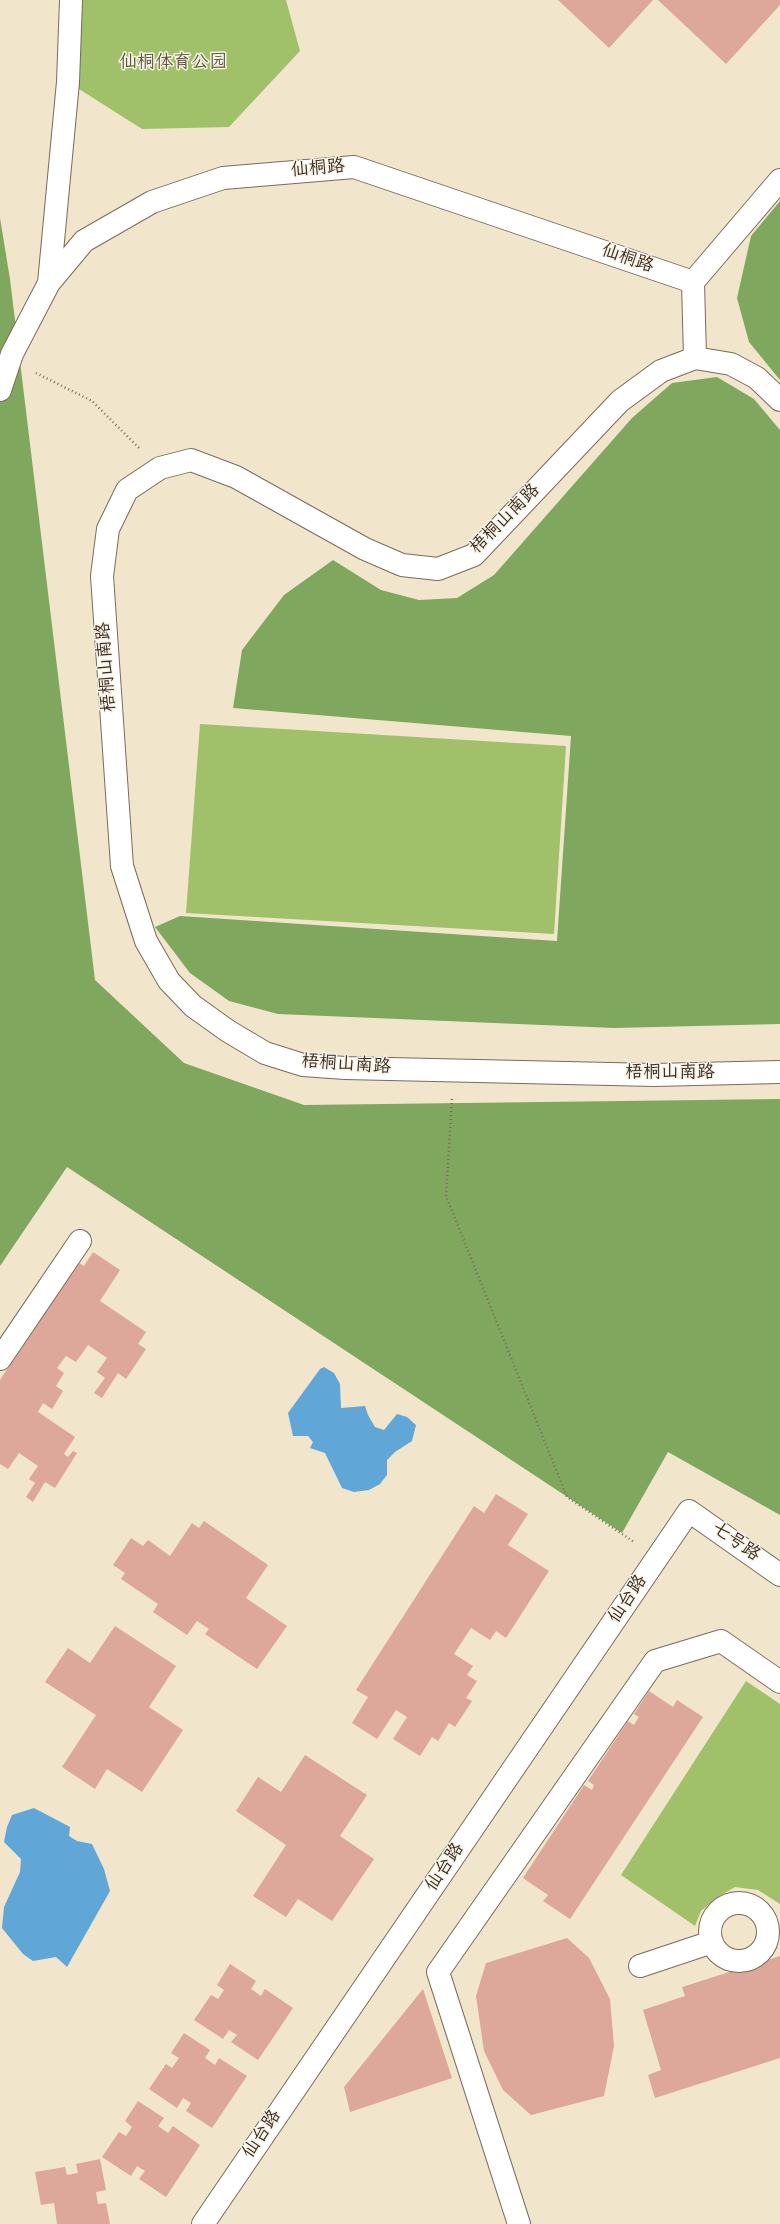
<!DOCTYPE html>
<meta charset="utf-8">
<style>
body{margin:0}
canvas{display:block;background:#f1e5cc}
</style>
<canvas width="780" height="2224"></canvas>
<script>
const g = document.querySelector('canvas').getContext('2d');
g.lineJoin = 'round';
function paint(path, color) { g.fillStyle = color; g.fill(path, 'evenodd'); }
const toPath = rows => new Path2D(rows.map(r => 'M' + r).join(''));
function strokePath(path, color, width, dash) { g.strokeStyle = color; g.lineWidth = width; g.lineCap = dash ? 'butt' : 'round'; g.setLineDash(dash || []); g.stroke(path); }
function label(font, color, halo, rows, align = 'center') {
  g.font = font + ' "Indie Flower","LXGW WenKai TC",sans-serif'; g.lineWidth = 3; g.setLineDash([]); g.textBaseline = 'middle'; g.strokeStyle = halo; g.fillStyle = color; for (const [text, x, y, turn = 0] of rows) {
    g.save(); g.translate(x, y); g.rotate((+turn || 0) * Math.PI / 180); g.textAlign = isNaN(turn) ? turn : align; if (halo) g.strokeText(text, 0, 0); g.fillText(text, 0, 0); g.restore();
  }
}
paint(toPath([
 [71,0,286,0,300,51,229,127,142,129,68,82],
 [200,724,566,746,554,934,186,913],
 [746,1681,780,1704,780,1904,758,1890,735,1887,716,1898,701,1911,695,1926,621,1875]
]), '#a0c16a');
paint(toPath([
 [780,201,780,380,749,342,737,298,751,236],
 [0,218,10,279,95,980,184,1063,304,1105,780,1099,780,1515,668,1452,622,1533,67,1167,0,1266],
 [717,377,754,399,780,430,780,1024,614,1028,278,1014,229,1001,190,973,155,927,180,916,557,941,571,736,233,708,242,650,284,595,333,560,381,590,419,600,457,598,494,575,632,418,672,383]
]), '#80a75e');
paint(toPath([
 [324,1367,334,1373,340,1384,341,1408,365,1406,368,1415,375,1427,384,1430,397,1414,407,1417,416,1425,412,1441,395,1452,387,1460,387,1475,380,1484,369,1490,354,1492,342,1488,325,1453,310,1448,313,1442,308,1436,293,1436,288,1413,320,1369],
 [34,1808,70,1827,69,1836,77,1841,92,1844,104,1869,110,1891,67,1967,56,1957,33,1961,23,1954,2,1928,4,1907,20,1872,21,1859,4,1842,7,1827,12,1815]
]), '#60a7d7');
paint(toPath([
 [558,0,653,0,609,48],
 [658,0,780,0,780,5,726,64],
 [93,1252,120,1270,100,1301,146,1332,138,1344,146,1349,126,1379,118,1373,102,1398,94,1393,105,1378,97,1372,107,1358,88,1345,76,1362,66,1356,57,1368,64,1373,56,1386,63,1391,52,1409,43,1403,38,1412,75,1437,64,1454,68,1457,73,1451,77,1453,55,1488,45,1482,33,1502,26,1497,35,1483,29,1479,38,1466,19,1453,8,1469,0,1464,0,1380,76,1261,84,1266],
 [496,1494,528,1514,508,1545,549,1571,506,1638,496,1631,490,1640,471,1628,454,1654,473,1666,467,1675,477,1681,466,1698,472,1701,455,1727,449,1723,438,1741,432,1737,420,1756,393,1739,407,1717,396,1710,377,1739,352,1723,368,1697,356,1690,474,1506,484,1513],
 [204,1521,268,1565,246,1598,287,1626,257,1669,205,1634,209,1629,197,1621,187,1635,153,1612,158,1604,121,1579,125,1573,113,1565,131,1538,143,1546,148,1540,170,1556,192,1523,199,1528],
 [115,1626,176,1666,149,1707,183,1730,142,1792,107,1769,95,1789,62,1767,96,1715,45,1682,68,1648,90,1663],
 [649,1691,673,1707,677,1700,703,1717,570,1919,543,1901,548,1895,523,1878,584,1785,592,1790,594,1785,588,1781,628,1721,634,1725,639,1717,634,1714],
 [305,1755,367,1795,340,1836,374,1859,332,1921,298,1899,286,1917,253,1896,286,1845,236,1811,258,1777,281,1792],
 [567,1938,589,1958,610,1999,614,2046,604,2096,531,2115,503,2090,484,2051,476,1996,486,1963],
 [780,1956,780,2058,655,2098,648,2075,661,2070,643,2010,685,1996,682,1987],
 [230,1964,256,1981,251,1989,261,1996,265,1989,293,2008,258,2060,231,2042,237,2035,229,2030,223,2039,194,2020,211,1995,218,1999,224,1990,217,1985],
 [423,1989,452,2078,350,2112,344,2087],
 [184,2033,210,2050,205,2058,215,2065,219,2058,247,2076,212,2128,186,2111,191,2103,183,2098,177,2108,149,2089,166,2064,172,2068,179,2058,171,2053],
 [138,2101,164,2118,158,2126,168,2133,173,2126,200,2145,166,2197,139,2179,145,2171,137,2166,131,2176,102,2157,119,2132,126,2136,132,2127,125,2121],
 [100,2159,106,2190,96,2192,98,2204,106,2203,110,2224,57,2224,54,2203,41,2205,35,2172,65,2167,67,2175,78,2173,76,2164]
]), '#dda799');
const minor = toPath([
 [693,282,780,180],
 [49,283,68,82,71,0],
 [0,390,12,354,49,283,84,241,152,202,223,178,354,167,693,282,695,358],
 [780,400,757,378,731,364,695,358,661,371,620,401,474,555,438,569,402,565,365,549,236,477,191,460,160,468,127,490,108,529,102,576,122,866,146,941,169,981,193,1006,228,1031,265,1053,303,1065,345,1068,654,1075,780,1072],
 [0,1359,80,1241],
 '710 1932a29 29 0 1 1 58 0a29 29 0 1 1-58 0Z',
 [640,1966,712,1942],
 [203,2224,689,1511,780,1575],
 [519,2224,438,1972,655,1661,721,1641,780,1682]
]);
strokePath(minor, '#7b6b5b', 24);
strokePath(toPath([
 [36,373,92,401,140,449],
 [452,1099,446,1196,567,1497,634,1542]
]), '#7b6b5b', 2.5, [1, 3]);
strokePath(minor, '#fff', 22);
label('18px', '#595735', '#f7f3e8', [
 ["仙桐体育公园",173,64]
]);
label('18px', '#3b2a1e', '#f7f3e8', [
 ["仙桐路",318,170,-5],
 ["仙桐路",627,260,19],
 ["梧桐山南路",506,520,-45],
 ["梧桐山南路",108,667,-94],
 ["梧桐山南路",346,1066,4],
 ["梧桐山南路",670,1074],
 ["七号路",735,1543,35],
 ["仙台路",629,1600,-56],
 ["仙台路",446,1868,-56],
 ["仙台路",263,2135,-56]
]);
</script>
